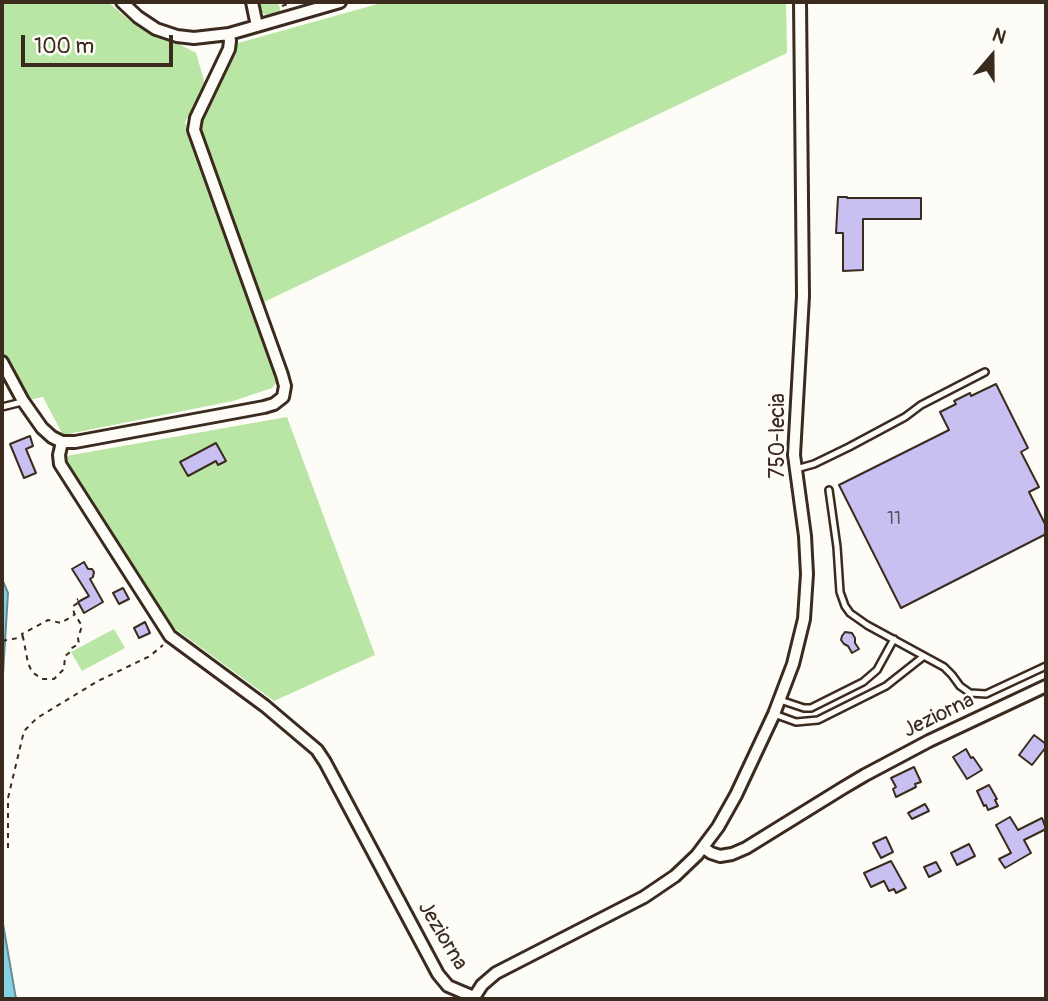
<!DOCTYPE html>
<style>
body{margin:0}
#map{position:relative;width:1048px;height:1001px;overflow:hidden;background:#fdfcf7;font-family:Pangolin,sans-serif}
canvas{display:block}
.frame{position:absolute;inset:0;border:4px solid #3b2a1e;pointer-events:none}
.north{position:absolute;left:957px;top:21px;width:70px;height:70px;-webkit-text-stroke:5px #fdfcf7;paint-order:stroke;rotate:20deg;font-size:19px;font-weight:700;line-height:28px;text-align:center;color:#3b2a1e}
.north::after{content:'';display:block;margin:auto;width:24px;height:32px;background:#3b2a1e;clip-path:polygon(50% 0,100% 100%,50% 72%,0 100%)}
.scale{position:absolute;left:21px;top:35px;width:152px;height:32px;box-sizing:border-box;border:4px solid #3b2a1e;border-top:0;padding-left:9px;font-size:21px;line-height:24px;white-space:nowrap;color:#3b2a1e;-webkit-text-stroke:5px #fdfcf7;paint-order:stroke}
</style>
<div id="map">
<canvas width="1048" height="1001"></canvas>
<div class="frame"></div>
<div class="north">N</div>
<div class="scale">100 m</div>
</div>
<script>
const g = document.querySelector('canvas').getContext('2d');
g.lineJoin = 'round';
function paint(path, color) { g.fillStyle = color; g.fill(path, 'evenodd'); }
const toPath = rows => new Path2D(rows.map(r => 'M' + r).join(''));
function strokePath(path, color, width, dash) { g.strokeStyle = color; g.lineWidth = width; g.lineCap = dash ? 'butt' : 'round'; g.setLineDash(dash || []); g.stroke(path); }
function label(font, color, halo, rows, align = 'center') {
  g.font = font + ' Pangolin,sans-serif'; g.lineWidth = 5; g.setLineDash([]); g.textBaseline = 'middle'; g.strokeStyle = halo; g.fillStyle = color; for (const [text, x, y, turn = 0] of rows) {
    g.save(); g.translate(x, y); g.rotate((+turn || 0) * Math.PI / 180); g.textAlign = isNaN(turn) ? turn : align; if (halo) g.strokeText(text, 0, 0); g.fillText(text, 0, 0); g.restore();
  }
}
paint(toPath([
 [2,2,108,2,129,20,148,33,179,44,196,53,206,87,185,122,277,382,272,388,233,401,63,435,43,397,28,400,2,351],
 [256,2,273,2,279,5,281,13,272,16,264,14,259,10],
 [385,2,786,2,787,53,262,303,199,129,238,43],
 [287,417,375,655,274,701,174,628,65,464,66,456],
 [114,629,125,648,82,671,71,652]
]), '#b9e6a4');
const water = toPath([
 [2,579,8,593,2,690,2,579],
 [2,918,16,999,2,999,2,918]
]);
paint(water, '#84d1e3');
strokePath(water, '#678e94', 2);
const building = toPath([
 [838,197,847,197,847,198,921,198,921,219,863,219,863,270,843,271,843,233,836,233,838,197],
 [996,384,1028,448,1021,452,1039,487,1029,492,1046,526,1046,534,901,608,839,485,949,430,940,412,956,404,954,401,970,393,971,396,996,384],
 [30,436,33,446,26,449,36,473,24,478,10,444,30,436],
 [216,443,226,461,218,465,216,461,188,476,180,462,216,443],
 [84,562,88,569,92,569,94,572,93,577,90,579,103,602,84,613,78,602,89,596,72,569,84,562],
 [123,588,129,599,119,604,113,593,123,588],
 [145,622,150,633,139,638,134,628,145,622],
 [845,632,852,633,855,638,855,643,859,649,852,653,848,646,844,644,841,640,842,636,845,632],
 [1034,735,1046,744,1046,747,1032,765,1019,755,1034,735],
 [966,749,971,758,973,757,982,770,967,779,953,757,966,749],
 [914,767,921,782,915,784,916,787,896,797,893,789,896,787,891,778,914,767],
 [989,785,997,799,995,800,998,806,988,810,986,805,984,806,977,791,989,785],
 [925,804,929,811,912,819,908,813,925,804],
 [1010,817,1018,830,1042,818,1046,829,1024,840,1031,853,1005,868,999,859,1011,853,996,825,1010,817],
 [886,837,893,852,881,858,873,843,886,837],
 [969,844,975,856,957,865,951,853,969,844],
 [891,861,906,888,896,893,894,889,889,891,884,881,871,887,864,873,891,861],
 [936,862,941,871,929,877,924,867,936,862]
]);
paint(building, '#c9c0f2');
strokePath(building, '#3b2a1e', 2);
const service = toPath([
 [2,407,22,402],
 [796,469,814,464,849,447,905,417,921,405,985,372],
 [829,490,837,547,840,592,845,606,850,613,867,625,944,667,952,675,960,686,970,693,986,694,1046,666],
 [780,700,804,708,811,708,863,682,877,670,894,639],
 [774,714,796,722,818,720,886,686,924,656]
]);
const minor = toPath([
 [122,2,138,17,156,29,177,36,194,38,229,34,340,2],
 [252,2,257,26],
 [2,362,23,401,42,428,52,437,62,442,59,455,60,464,170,636,265,706,317,750,325,762,438,974,448,986,474,997],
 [62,442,75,442,264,407,274,404,283,397,285,386,282,375,194,130,196,118,229,49,230,41,229,34],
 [704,848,711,853,720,856,732,854,746,848,843,788,865,775,929,741,1046,686],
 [473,999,482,985,496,973,644,897,675,876,697,855,718,827,736,795,774,714,793,664,804,619,807,574,805,536,794,455,803,296,800,2]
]);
strokePath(service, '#3b2a1e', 10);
strokePath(minor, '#3b2a1e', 16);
strokePath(toPath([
 [282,6,294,2],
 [23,637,22,634,48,620,61,623,74,615],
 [2,641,23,637,28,663,32,672,42,679,54,679,64,669,65,656,69,653,70,649,79,644,78,638,82,626,74,613,73,606,78,603,76,600,78,599],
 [8,848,8,798,24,731,37,718,98,681,150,656,163,645]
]), '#3b2a1e', 2, [5, 5]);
strokePath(service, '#fdfcf7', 5);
strokePath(minor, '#fdfcf7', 10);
label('18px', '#5e5053', null, [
 ["11",894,519]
]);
label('21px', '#3b2a1e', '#fdfcf7', [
 ["750-lecia",779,436,-90],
 ["Jeziorna",939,716,-26],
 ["Jeziorna",442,936,59]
]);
</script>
